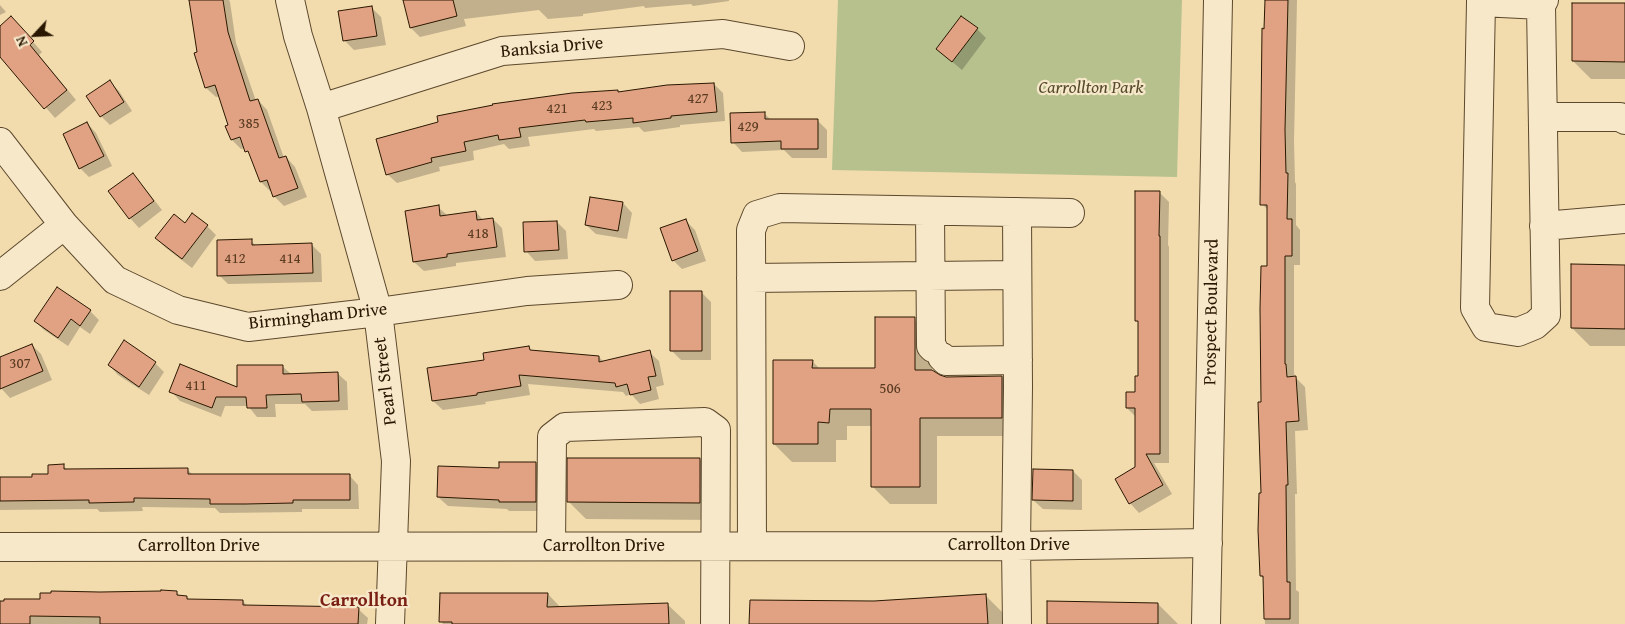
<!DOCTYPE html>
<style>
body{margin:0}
#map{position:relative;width:1625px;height:624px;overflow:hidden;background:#f2dcae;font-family:"Gentium Book Plus",serif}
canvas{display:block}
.north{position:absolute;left:10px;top:10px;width:50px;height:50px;-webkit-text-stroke:4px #f7e8ca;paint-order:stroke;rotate:245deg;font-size:14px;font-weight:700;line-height:20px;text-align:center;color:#2a1701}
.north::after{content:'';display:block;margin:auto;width:18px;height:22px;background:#2a1701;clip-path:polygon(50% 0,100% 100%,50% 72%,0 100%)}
</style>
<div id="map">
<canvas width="1625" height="624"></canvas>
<div class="north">N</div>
</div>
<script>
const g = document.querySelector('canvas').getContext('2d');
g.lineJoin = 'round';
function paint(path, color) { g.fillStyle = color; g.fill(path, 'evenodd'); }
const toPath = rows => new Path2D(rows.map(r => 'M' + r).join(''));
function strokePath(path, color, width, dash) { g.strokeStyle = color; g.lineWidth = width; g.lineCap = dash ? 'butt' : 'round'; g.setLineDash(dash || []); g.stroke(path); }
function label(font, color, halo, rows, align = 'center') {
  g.font = font + ' "Gentium Book Plus",serif'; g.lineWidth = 4.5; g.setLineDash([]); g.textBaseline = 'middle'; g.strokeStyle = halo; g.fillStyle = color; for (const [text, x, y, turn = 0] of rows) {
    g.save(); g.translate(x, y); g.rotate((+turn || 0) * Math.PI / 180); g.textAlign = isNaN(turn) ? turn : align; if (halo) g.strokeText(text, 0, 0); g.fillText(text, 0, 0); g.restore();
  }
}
paint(toPath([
 [838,0,1182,0,1177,177,832,170]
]), '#b7c18e');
paint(toPath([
 [191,0,229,0,230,2,236,43,256,101,258,100,267,110,284,158,286,157,295,167,307,197,284,206,274,196,272,190,270,191,261,182,252,156,245,148,241,149,232,140,229,126,220,96,216,97,206,88,199,53],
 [404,0,729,0,729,1,693,6,691,4,645,8,644,6,583,14,583,16,548,19,539,10,464,19,466,26,420,37,411,28],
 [1266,0,1297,0,1294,141,1295,182,1296,184,1296,225,1300,230,1300,265,1294,265,1294,373,1295,377,1305,387,1308,430,1295,431,1297,494,1295,494,1296,590,1299,592,1299,624,1265,624,1264,579,1261,576,1262,403,1269,268,1269,211,1262,204],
 [0,5,6,12,0,15],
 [1625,5,1625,79,1591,79,1573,61],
 [372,8,381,17,386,45,354,50,344,40],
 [20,27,42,52,39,55,76,100,55,118,0,55,0,28],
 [977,29,986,38,962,70,937,49],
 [110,82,119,91,132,111,110,125,101,116],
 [714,84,723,93,725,121,680,125,680,127,644,132,639,127,596,131,594,129,528,137,530,146,509,149,504,144,473,151,474,160,439,167,440,171,397,183,387,174,378,140,619,93],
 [764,113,771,120,817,120,827,130,827,158,792,158,784,150,742,152,733,142],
 [87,123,96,133,112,166,89,177,80,168],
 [134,177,144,187,162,210,139,228,130,218],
 [1159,192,1169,202,1168,245,1169,247,1169,463,1154,463,1172,494,1139,513,1130,503,1136,468,1136,417,1127,408,1136,394,1140,378,1140,324,1136,320],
 [623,203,632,213,627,239,596,234,586,225],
 [438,207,448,216,476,212,483,220,493,219,502,228,506,257,456,263,456,266,424,271,414,262],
 [685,220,695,230,706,261,682,269,673,260],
 [557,222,566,231,568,259,535,261,526,251],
 [185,225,207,226,216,235,192,268,166,248,156,238],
 [251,241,257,246,311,244,321,254,322,282,228,284,219,275],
 [1625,266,1625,346,1590,346,1572,328],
 [701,292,711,302,711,360,681,360,671,350],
 [90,311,99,320,90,334,80,327,68,346,44,330,35,321],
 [914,319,932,337,932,371,939,376,946,378,1002,377,1020,395,1019,436,937,436,937,504,890,504,872,486,872,426,847,426,847,440,836,440,836,462,792,462,774,444,812,361,820,369,876,370],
 [32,345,41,354,52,380,10,398,0,387,0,359],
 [529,348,533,352,599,357,604,362,649,352,659,361,664,385,656,387,659,399,640,404,631,394,626,396,623,392,528,384,530,395,485,402,486,404,443,410,433,401,429,369,485,361],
 [155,363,164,372,149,395,118,375,109,365],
 [282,366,291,374,337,373,347,382,348,410,312,411,305,404,275,404,276,417,257,417,248,406,225,406,221,417,180,401,171,391,238,389],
 [700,460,718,477,717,520,586,519,568,501],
 [536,463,545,472,545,511,509,511,507,509,448,506,438,497,500,470],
 [63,466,68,470,187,469,194,476,349,475,358,485,359,509,302,509,302,512,220,513,215,508,142,507,143,511,100,512,97,509,0,510,0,478,33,479,50,475],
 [1073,471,1082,480,1082,510,1043,509,1033,500],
 [176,592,181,597,186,597,190,601,243,601,248,607,358,609,368,618,367,624,0,624,0,602],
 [548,594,561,608,667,604,685,621,685,624,443,624,441,621],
 [986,596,1010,620,1010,624,751,624,874,603],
 [1158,604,1178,624,1049,624]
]), '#0003');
const building = toPath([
 [189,0,223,0,228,32,250,101,258,99,279,158,286,156,298,188,273,197,267,180,260,182,248,151,245,152,240,137,231,140,225,126,228,125,215,85,205,88,194,53,197,52,189,0],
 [403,0,453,0,457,16,410,28,403,0],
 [1265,0,1288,0,1285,130,1286,173,1288,173,1287,219,1292,219,1292,256,1285,256,1285,364,1286,364,1287,377,1296,376,1299,421,1286,422,1288,485,1286,485,1287,582,1290,582,1290,619,1264,619,1263,576,1260,576,1258,530,1259,493,1261,493,1258,402,1261,402,1260,309,1261,266,1267,266,1267,205,1260,205,1262,28,1264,29,1265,0],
 [1572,3,1625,3,1625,62,1572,61,1572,3],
 [372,6,377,36,343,41,338,11,372,6],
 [11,16,34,41,30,45,67,90,44,109,0,57,0,26,11,16],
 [961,16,978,28,952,62,936,49,961,16],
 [110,80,124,102,100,117,86,96,110,80],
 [714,83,717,112,671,116,671,118,633,123,633,118,586,122,585,120,519,128,521,137,499,140,498,135,464,142,466,151,431,158,432,162,386,175,376,139,438,122,437,116,493,105,492,104,572,93,618,90,618,92,667,85,714,83],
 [765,112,765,119,818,119,818,149,781,149,781,141,731,143,730,113,765,112],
 [87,122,104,156,79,169,63,134,87,122],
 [133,173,154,201,129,219,108,191,133,173],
 [1135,191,1160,191,1159,236,1160,236,1160,454,1146,454,1163,485,1129,504,1115,479,1135,467,1135,408,1126,408,1126,392,1135,392,1135,376,1138,376,1138,321,1135,321,1135,191],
 [590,197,623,202,618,231,585,225,590,197],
 [439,205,440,216,476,211,477,220,493,218,497,247,447,254,447,257,413,262,405,211,439,205],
 [192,213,208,225,182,259,155,238,174,214,185,223,192,213],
 [686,219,698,251,672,261,660,228,686,219],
 [557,221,559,250,524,252,523,222,557,221],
 [252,239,252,245,312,243,313,273,217,276,217,240,252,239],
 [1571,264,1625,265,1625,329,1571,328,1571,264],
 [57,287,91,310,80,326,71,319,58,338,34,321,57,287],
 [670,291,702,291,702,351,670,351,670,291],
 [875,317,915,317,915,370,932,370,940,375,946,377,1002,376,1002,418,920,418,920,487,871,487,871,409,830,409,829,423,818,422,818,444,773,444,773,360,813,360,812,368,875,368,875,317],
 [124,340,156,362,139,387,108,365,124,340],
 [32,344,43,371,0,389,0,357,32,344],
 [529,346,530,350,599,356,599,362,650,350,656,376,648,377,651,390,630,395,627,384,616,387,615,383,519,375,521,386,477,393,477,395,432,401,427,368,484,360,483,353,529,346],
 [180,364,237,387,237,365,283,365,283,374,338,372,339,401,302,402,301,394,266,395,267,408,247,408,246,397,216,397,212,408,169,392,180,364],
 [567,458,700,458,700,503,567,502,567,458],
 [499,462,536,462,536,502,499,502,499,500,437,497,438,466,499,468,499,462],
 [64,464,64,469,188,468,188,474,350,474,350,500,293,500,293,503,246,504,210,504,210,499,134,498,134,502,89,503,89,500,0,501,0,477,32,477,32,474,48,474,48,465,64,464],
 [1033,469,1073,470,1073,501,1032,500,1033,469],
 [161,590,177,591,177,595,187,596,187,599,243,600,243,605,359,607,358,624,100,624,100,617,30,616,30,624,0,624,0,601,4,601,4,599,40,599,40,593,51,593,51,591,100,592,161,591,161,590],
 [440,593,548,593,547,607,668,603,669,624,452,624,452,622,439,622,440,593],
 [986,594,988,624,749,624,750,600,874,601,986,594],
 [1047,601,1158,603,1158,624,1047,624,1047,601]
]);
paint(building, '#e0a282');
strokePath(building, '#2a1701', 1);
const minor = toPath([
 [290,0,298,36,321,108,378,312,396,461,390,624],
 [1481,0,1481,2,1541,5],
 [1481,2,1475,308,1486,327,1518,332,1535,325,1546,315,1541,5,1544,0],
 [321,108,502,51,723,34,790,46],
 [1543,117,1620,117,1625,120],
 [0,142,64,225,115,280,178,310,248,327,378,312,527,291,618,285],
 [930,211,931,346,933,348],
 [1017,212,1018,387,1016,546,1017,624],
 [1544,226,1625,219],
 [0,276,64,225],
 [751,278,1017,275],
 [942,357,946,361,1018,360],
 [551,546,552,437,565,427,705,422,716,430,715,624],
 [752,546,751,230,757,215,780,208,1070,213],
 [0,547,1016,546,1208,543],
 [1206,624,1218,0]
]);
strokePath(minor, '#5c482c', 30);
strokePath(minor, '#f7e8ca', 28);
label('15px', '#583a21', null, [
 ["427",698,99],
 ["423",602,106],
 ["421",557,109],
 ["385",249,124],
 ["429",748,127],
 ["418",478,234],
 ["412",235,259],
 ["414",290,259],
 ["307",20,364],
 ["411",196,386],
 ["506",890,389]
]);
label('18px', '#2a1701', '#f7e8ca', [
 ["Banksia Drive",552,48,-5],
 ["Prospect Boulevard",1212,312,-89],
 ["Birmingham Drive",318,317,-6],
 ["Pearl Street",386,381,-97],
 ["Carrollton Drive",1009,545],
 ["Carrollton Drive",199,546],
 ["Carrollton Drive",604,546]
]);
label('italic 18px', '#544a2b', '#f7e8ca', [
 ["Carrollton Park",1091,88]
]);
label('bold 19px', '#7a1f14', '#f7e8ca', [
 ["Carrollton",364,601]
]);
</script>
